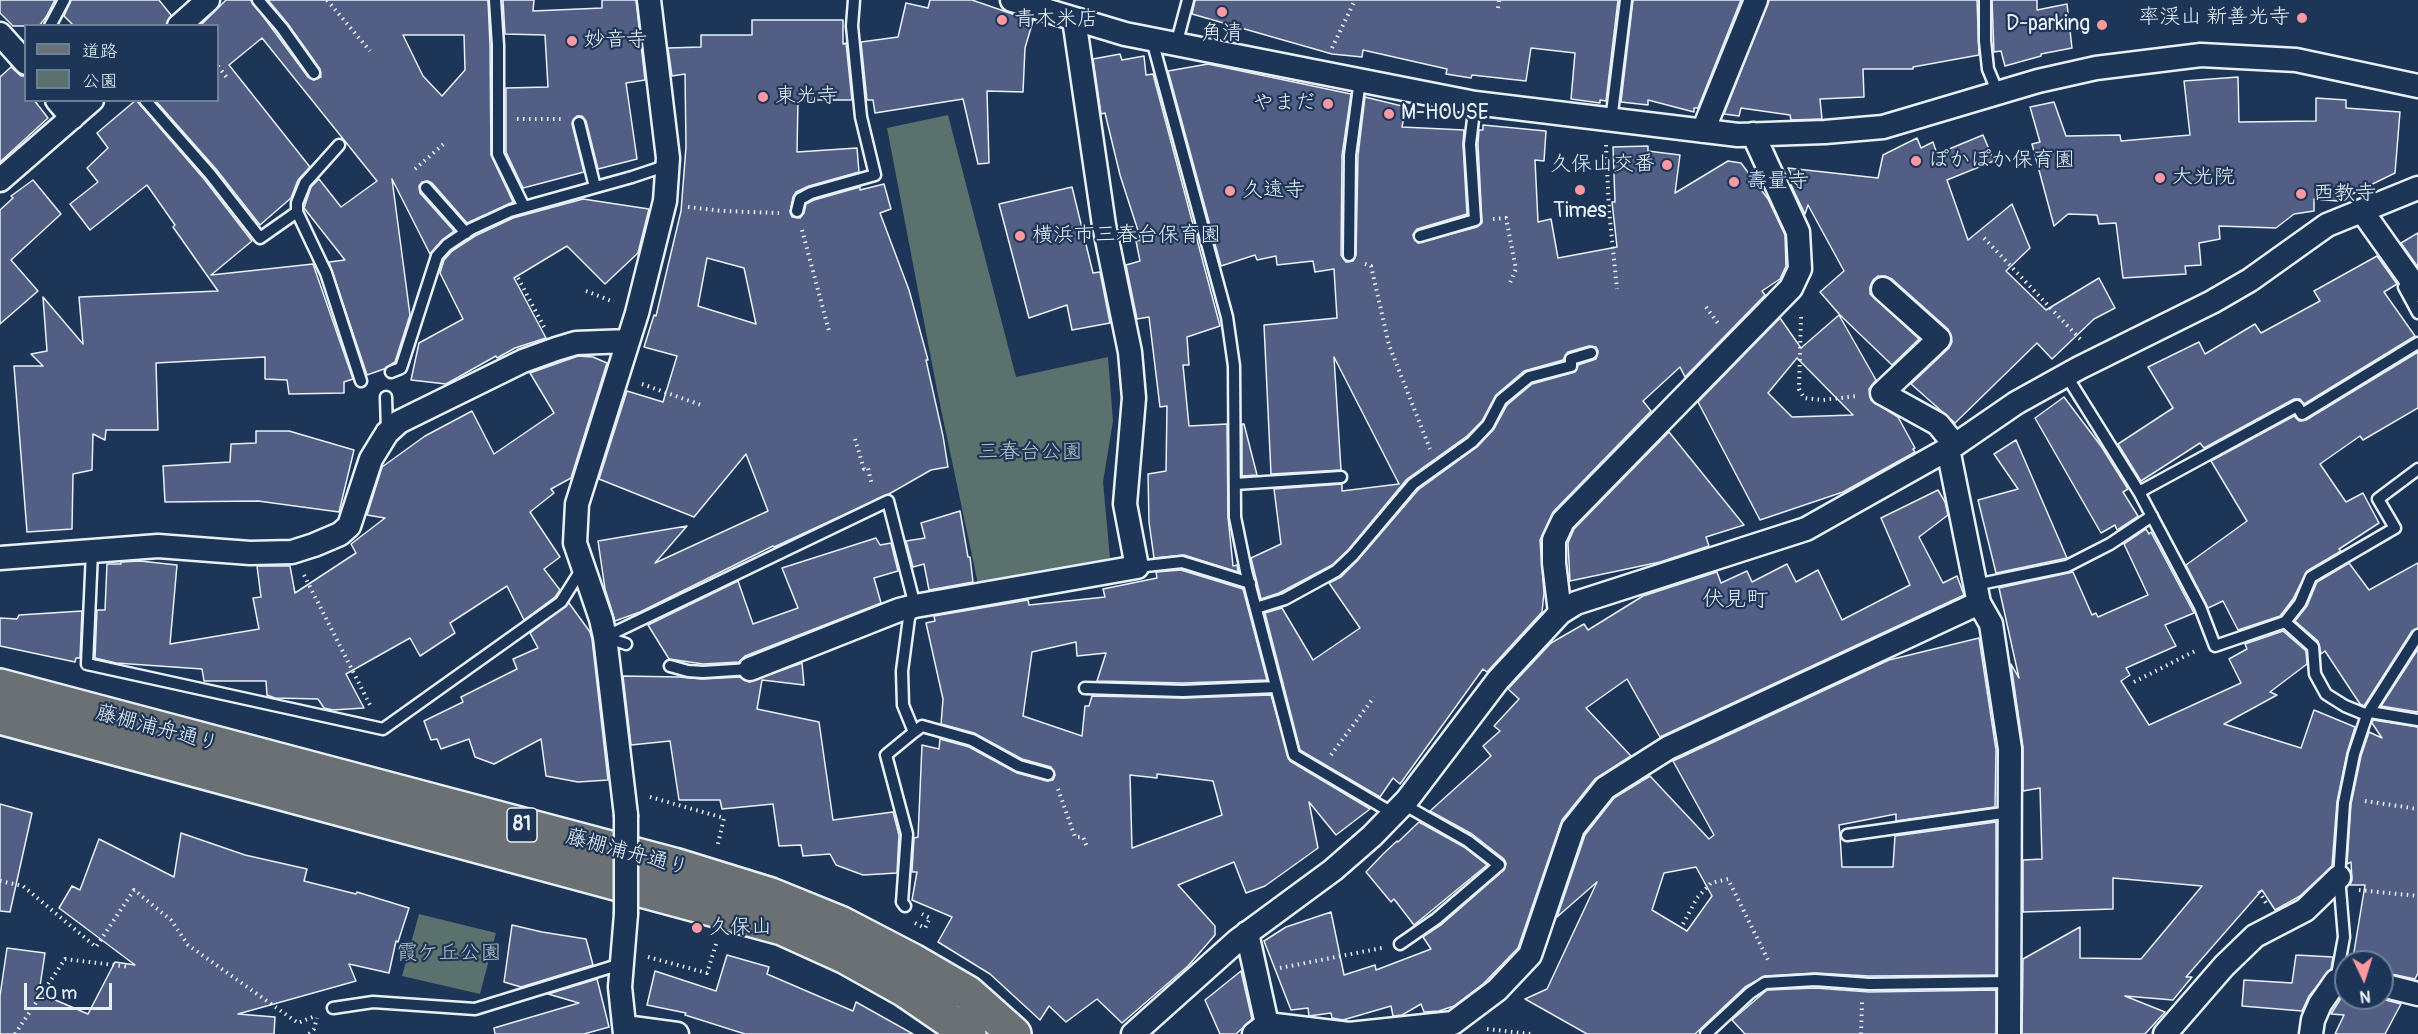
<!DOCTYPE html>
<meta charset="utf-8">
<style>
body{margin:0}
#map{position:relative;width:2418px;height:1034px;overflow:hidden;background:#1d3557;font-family:Pangolin,"Klee One",sans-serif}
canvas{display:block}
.legend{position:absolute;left:24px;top:24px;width:195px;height:78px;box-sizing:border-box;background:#1d3557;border:2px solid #6e8097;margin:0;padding:8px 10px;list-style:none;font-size:18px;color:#e8f1f8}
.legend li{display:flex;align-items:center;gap:12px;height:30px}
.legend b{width:30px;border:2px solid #6e8097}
.north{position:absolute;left:2334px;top:950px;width:60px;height:60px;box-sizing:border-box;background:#1d3557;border:2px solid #6e8097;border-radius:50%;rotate:176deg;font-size:16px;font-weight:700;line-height:24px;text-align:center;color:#e8f1f8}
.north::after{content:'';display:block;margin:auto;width:21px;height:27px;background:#ff9aa2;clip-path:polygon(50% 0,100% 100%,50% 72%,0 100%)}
.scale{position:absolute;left:24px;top:983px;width:88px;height:27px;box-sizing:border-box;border:3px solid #e8f1f8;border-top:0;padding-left:8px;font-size:18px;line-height:21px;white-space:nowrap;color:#e8f1f8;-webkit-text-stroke:4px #1d3557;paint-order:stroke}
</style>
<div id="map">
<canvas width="2418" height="1034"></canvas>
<ul class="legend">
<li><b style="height:8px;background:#6a7074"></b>道路</li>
<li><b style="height:16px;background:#5a716d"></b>公園</li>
</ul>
<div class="north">N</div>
<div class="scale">20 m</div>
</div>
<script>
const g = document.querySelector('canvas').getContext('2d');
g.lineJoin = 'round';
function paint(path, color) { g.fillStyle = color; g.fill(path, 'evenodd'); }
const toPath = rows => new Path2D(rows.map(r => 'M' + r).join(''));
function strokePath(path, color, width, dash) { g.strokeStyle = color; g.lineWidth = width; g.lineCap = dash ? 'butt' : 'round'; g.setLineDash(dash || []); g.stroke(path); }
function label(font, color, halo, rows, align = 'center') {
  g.font = font + ' Pangolin,"Klee One",sans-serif'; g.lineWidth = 4.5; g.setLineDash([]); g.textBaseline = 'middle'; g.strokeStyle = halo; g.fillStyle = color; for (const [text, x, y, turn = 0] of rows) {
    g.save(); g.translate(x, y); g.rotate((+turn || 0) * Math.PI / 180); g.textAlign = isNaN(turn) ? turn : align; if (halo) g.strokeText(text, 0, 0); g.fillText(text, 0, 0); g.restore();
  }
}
paint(toPath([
 [948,115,1016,377,1108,357,1113,421,1103,482,1110,558,978,584,938,395,887,128],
 [419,914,496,933,480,994,402,976]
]), '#5a716d');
const building = toPath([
 [0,0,55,0,46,17,39,26,13,26,0,13,0,0],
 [71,0,159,0,171,15,166,26,74,26,64,16,71,0],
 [226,0,251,0,308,77,314,80,321,77,320,69,288,24,268,0,488,0,490,45,491,155,513,202,467,223,432,183,428,181,422,182,419,186,420,193,454,231,442,240,430,254,392,179,410,315,395,362,384,369,367,375,329,262,345,260,304,208,311,187,319,179,341,207,377,181,262,38,229,65,310,167,298,180,291,198,260,225,216,169,155,100,218,100,218,26,200,26,226,0],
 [403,35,464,35,465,70,442,96,423,76,403,35],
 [503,0,534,0,533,11,602,8,602,0,636,0,645,80,626,83,637,159,598,169,586,121,582,116,577,116,572,124,584,172,523,188,506,152,506,88,548,87,545,35,505,34,503,0],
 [930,0,972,0,1033,21,1025,48,1023,92,987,91,989,163,978,164,963,99,875,113,873,100,867,100,861,42,898,37,906,3,928,8,930,0],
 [1195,0,1618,0,1606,101,1600,100,1600,103,1571,99,1575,53,1531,48,1526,81,1472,75,1471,78,1446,74,1447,69,1363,50,1362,57,1332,54,1192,14,1195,0],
 [1633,0,1741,0,1698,108,1694,108,1694,112,1648,100,1648,105,1621,102,1633,0],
 [1769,0,1977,0,1979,55,1913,67,1913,69,1863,69,1864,97,1820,99,1822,119,1791,120,1790,115,1741,108,1739,116,1724,114,1769,0],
 [1992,0,2037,0,2037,10,2067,4,2072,48,2041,54,2041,56,2005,66,2001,51,1994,52,1992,0],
 [752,20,843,20,843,44,846,43,852,100,798,100,797,152,857,148,859,172,809,186,796,192,793,197,790,212,792,217,800,218,804,213,806,204,814,200,860,187,860,190,884,184,891,209,880,213,909,290,928,360,926,360,943,436,948,467,931,470,889,494,774,547,773,546,640,612,615,621,605,589,598,541,687,526,655,563,768,511,746,454,694,517,599,479,627,391,663,402,677,356,644,347,654,315,656,316,681,211,686,147,685,74,672,76,668,48,701,47,701,35,752,35,752,20],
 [707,258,744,268,756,324,698,306,707,258],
 [1120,54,1122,60,1144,56,1146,75,1153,74,1220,326,1187,337,1189,365,1183,365,1189,426,1227,424,1228,517,1233,566,1237,565,1238,572,1184,555,1154,558,1149,522,1148,474,1166,471,1167,406,1160,407,1149,317,1137,319,1126,265,1140,261,1136,241,1141,240,1120,175,1105,113,1101,114,1093,59,1120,54],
 [1208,64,1351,94,1342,155,1341,255,1346,262,1353,261,1356,255,1358,156,1365,97,1406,107,1402,127,1464,130,1463,144,1467,214,1417,229,1413,235,1418,243,1477,227,1482,223,1478,144,1479,130,1483,130,1483,125,1546,131,1544,161,1535,160,1538,222,1551,219,1558,258,1617,247,1612,202,1615,202,1613,147,1648,146,1648,151,1680,155,1675,193,1728,161,1741,163,1768,199,1785,235,1786,266,1780,279,1762,291,1765,295,1685,377,1680,367,1643,401,1651,411,1553,512,1540,540,1544,593,1542,612,1487,672,1483,669,1400,784,1393,778,1380,797,1300,750,1265,613,1282,608,1313,660,1360,628,1329,583,1341,577,1358,560,1418,490,1477,447,1494,429,1507,405,1532,384,1575,372,1578,365,1596,359,1598,351,1596,347,1589,346,1568,352,1563,360,1524,371,1496,395,1482,421,1467,436,1407,479,1348,550,1332,565,1279,593,1261,599,1251,558,1281,544,1274,489,1342,484,1342,491,1399,484,1334,357,1341,470,1271,474,1264,325,1337,318,1334,269,1315,272,1313,261,1277,265,1276,256,1257,260,1255,255,1221,266,1168,71,1208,64],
 [11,67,21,76,26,76,26,100,34,100,48,118,0,162,0,77,11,67],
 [2238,77,2239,122,2316,121,2316,98,2346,100,2346,108,2400,112,2395,173,2338,201,2314,199,2314,211,2294,214,2276,228,2219,226,2220,239,2199,243,2201,265,2185,266,2186,274,2123,278,2116,223,2099,224,2097,215,2068,214,2054,226,2032,144,2040,142,2030,107,2054,102,2066,136,2120,135,2121,141,2190,135,2184,81,2238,77],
 [136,100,204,179,252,241,211,275,313,264,353,379,344,382,344,393,289,394,287,380,265,379,265,357,156,363,158,430,106,430,105,440,93,434,92,470,73,474,72,529,27,532,14,366,43,366,31,354,47,351,43,297,83,344,79,297,218,291,173,227,175,225,147,185,90,230,70,204,98,182,87,168,108,148,97,133,136,100],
 [1983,135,1994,161,1947,180,1968,240,2012,204,2030,248,2006,271,2046,310,2099,278,2115,308,2094,319,2052,359,2037,343,1955,423,1911,384,1949,348,1952,342,1948,329,1892,279,1885,276,1878,276,1873,280,1870,287,1870,294,1919,339,1892,365,1840,315,1820,292,1844,271,1808,205,1805,214,1791,185,1791,174,1788,168,1878,178,1883,155,1917,138,1921,148,1933,142,1937,154,1983,135],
 [33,180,61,214,11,260,38,291,0,324,0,210,13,198,11,196,33,180],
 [1072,187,1093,273,1100,272,1110,323,1072,330,1067,305,1029,318,999,204,1072,187],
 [583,199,649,209,638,253,605,284,567,246,514,278,546,338,515,348,497,358,496,356,446,384,411,380,419,343,463,319,440,273,444,260,452,251,475,236,513,218,583,199],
 [2418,233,2418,267,2401,243,2418,233],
 [2377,256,2397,284,2384,292,2415,336,2304,404,2300,399,2294,399,2204,448,2200,443,2141,481,2118,444,2173,408,2148,367,2199,342,2205,354,2255,324,2261,333,2320,301,2314,291,2377,256],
 [1839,315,1876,380,1869,389,1871,400,1898,417,1915,448,1913,449,1915,452,1843,492,1760,520,1698,402,1780,318,1801,348,1839,315],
 [1797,358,1853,415,1792,417,1768,393,1797,358],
 [2418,352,2418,408,2363,440,2360,436,2320,464,2346,502,2363,493,2379,523,2339,549,2341,551,2307,571,2293,599,2280,616,2238,630,2223,601,2208,608,2186,565,2247,521,2211,461,2294,416,2299,421,2306,420,2418,352],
 [578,356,593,357,607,363,571,478,551,489,554,493,530,512,560,557,544,569,560,590,555,597,524,620,507,586,450,623,455,633,420,656,410,638,346,674,364,708,333,710,324,708,318,699,275,698,267,695,266,681,204,681,202,669,116,663,95,658,97,610,105,610,107,564,121,564,121,562,140,561,177,565,170,644,259,629,253,598,261,597,257,566,290,566,295,593,356,553,351,544,385,518,367,515,382,467,425,436,472,411,494,454,554,413,530,373,578,356],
 [2064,397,2101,446,2128,489,2123,492,2138,516,2117,530,2115,525,2101,533,2035,418,2064,397],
 [1242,424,1244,424,1257,475,1242,476,1242,424],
 [256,431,289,431,354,450,339,512,258,501,165,502,163,466,230,462,231,444,256,443,256,431],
 [1669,432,1744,525,1706,537,1709,546,1660,562,1570,581,1568,543,1574,529,1669,432],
 [2016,440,2067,558,1996,573,1978,500,2018,489,1994,454,2016,440],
 [1938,490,1945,502,1948,515,1919,537,1943,583,1957,576,1964,595,1660,737,1627,679,1586,708,1631,756,1595,779,1562,820,1518,948,1483,984,1454,1006,1439,1011,1424,1012,1421,1004,1402,1015,1393,1016,1391,1006,1343,1020,1332,1018,1331,1013,1309,1016,1308,1008,1291,1010,1264,941,1286,927,1331,912,1344,975,1375,965,1376,970,1431,949,1423,937,1441,925,1504,870,1506,863,1504,859,1472,834,1430,811,1491,756,1483,746,1500,731,1494,726,1519,699,1508,689,1551,643,1584,624,1588,630,1643,596,1717,572,1721,583,1747,571,1752,582,1787,564,1796,582,1818,570,1842,620,1910,585,1881,518,1938,490],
 [960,511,968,557,970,557,973,582,929,590,924,564,913,567,906,541,925,538,921,523,960,511],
 [2146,529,2149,534,2151,532,2194,613,2165,625,2176,646,2126,668,2130,675,2121,681,2149,725,2241,683,2229,659,2247,649,2245,644,2283,631,2306,651,2307,664,2270,692,2277,695,2224,724,2301,748,2314,710,2355,727,2347,753,2337,802,2332,866,2300,896,2275,910,2262,890,2186,977,2192,977,2173,1000,2125,996,2165,1012,2145,1034,2022,1034,2023,959,2080,927,2080,958,2141,959,2202,886,2113,878,2113,909,2023,912,2023,860,2042,859,2040,788,2023,791,2023,747,2011,664,2019,678,1999,588,2073,572,2092,615,2096,613,2098,617,2148,595,2124,544,2146,529],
 [876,538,880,545,891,543,898,571,874,578,881,603,745,656,739,662,703,664,669,659,648,625,738,581,753,624,798,608,782,568,876,538],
 [2349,563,2369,590,2418,563,2418,628,2412,631,2364,706,2360,704,2325,651,2321,654,2318,641,2295,621,2307,606,2317,582,2349,563],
 [1181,570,1243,589,1267,680,1183,683,1097,681,1106,653,1077,656,1076,642,1032,652,1023,716,1082,736,1085,706,1089,706,1092,696,1183,698,1271,695,1290,761,1370,809,1336,835,1309,802,1318,848,1265,886,1246,893,1234,862,1178,885,1215,926,1215,935,1188,966,1122,1023,1097,999,1066,1022,1049,1006,1040,1020,990,974,938,942,952,917,912,900,917,872,912,872,914,838,918,837,922,745,939,749,940,739,969,747,1017,773,1047,781,1053,780,1055,775,1051,767,1022,759,974,733,941,724,943,699,926,623,935,621,934,616,1028,600,1029,605,1105,597,1103,589,1157,578,1156,572,1181,570],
 [1157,774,1213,781,1222,815,1132,848,1130,775,1157,778,1157,774],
 [569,603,590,632,592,639,608,780,578,782,546,776,541,739,494,764,475,757,469,739,441,749,437,739,431,740,424,721,463,702,461,697,517,669,513,659,538,648,530,633,569,603],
 [82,611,80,658,76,658,75,662,0,646,0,618,17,619,19,615,82,611],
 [1979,638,1996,750,1995,807,1896,821,1896,814,1839,825,1840,835,1842,867,1893,867,1895,836,1996,822,1996,975,1869,976,1815,973,1765,976,1745,987,1695,1034,1587,1034,1525,999,1547,989,1597,882,1557,917,1585,835,1614,798,1650,776,1709,839,1714,835,1673,761,1889,660,1979,638],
 [1696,867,1712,896,1687,931,1652,910,1664,873,1696,867],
 [2418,649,2418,712,2381,706,2418,649],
 [802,663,804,685,762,680,757,709,819,722,833,820,893,812,899,835,897,873,863,875,836,865,830,854,803,856,801,845,779,846,773,804,722,809,720,800,679,800,670,741,631,745,623,676,680,677,702,679,740,677,749,682,802,663],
 [2373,720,2418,727,2418,973,2415,979,2382,972,2382,962,2347,962,2348,958,2353,958,2365,885,2350,885,2352,880,2351,862,2347,864,2351,804,2361,756,2369,732,2382,738,2372,723,2373,720],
 [0,804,32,813,10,912,0,911,0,804],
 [1419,822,1464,847,1487,865,1414,925,1394,899,1391,902,1366,872,1383,854,1397,841,1398,842,1419,822],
 [181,833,245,855,307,869,304,881,356,894,357,892,409,908,398,942,396,941,389,973,349,964,356,981,238,1014,275,1017,274,1034,0,1034,0,996,7,948,45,953,39,993,88,1014,115,962,135,965,59,908,72,886,80,890,99,839,174,877,181,833],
 [512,925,542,932,586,939,593,965,521,987,504,982,512,925],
 [727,955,769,967,767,974,853,1011,856,1002,913,1034,745,1034,685,1015,686,1013,647,1005,655,971,716,991,727,955],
 [2296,955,2333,957,2331,969,2309,996,2302,1011,2242,1006,2244,980,2292,983,2296,955],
 [1241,971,1252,1019,1236,1034,1220,1034,1205,1000,1241,971],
 [597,979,609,1027,584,1034,495,1034,494,1028,579,1003,548,994,597,979],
 [1815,988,1869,992,1996,990,1996,1034,1745,1034,1732,1020,1767,990,1815,988],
 [2343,995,2346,995,2346,998,2378,998,2401,1004,2385,1034,2335,1034,2344,1015,2331,1014,2343,995]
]);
paint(building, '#535e85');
strokePath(building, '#e8f1f8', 1.5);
const service = toPath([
 [258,0,282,28,314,73],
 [495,0,498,45,498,154,524,207],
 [1985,0,1985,41,1988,69,1998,93],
 [50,26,64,0],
 [1152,40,1227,317,1234,366,1235,517,1246,571,1294,755,1394,814],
 [1176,45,1188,0],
 [145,100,210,174,260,238,297,212,326,273,361,381],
 [1611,121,1626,0],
 [579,123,595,187],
 [426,188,466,233],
 [797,211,800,199,811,193,875,175,861,117,852,26,854,0],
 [297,212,297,203,305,183,339,145],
 [1420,236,1475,220,1470,144,1475,103],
 [1349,255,1350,155,1360,80],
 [2404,287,2418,313],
 [391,372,401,368,437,256,447,245,471,229,510,211,632,177,668,165],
 [2066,375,2139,492,2200,607,2215,646,2285,622,2300,603,2311,577,2395,528,2378,499,2418,469],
 [386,397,387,430],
 [1235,484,1341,477],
 [2139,492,2297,406,2302,414,2418,343],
 [92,552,87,664,383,729,561,602,583,567],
 [1137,567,1182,562,1250,583],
 [1975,585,2067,566,2110,544,2152,516],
 [1256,608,1285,599,1336,571,1353,555,1413,484,1472,442,1488,425,1501,400,1529,377,1571,366,1571,359,1591,353],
 [2285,622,2313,647,2315,674,2326,694,2345,706,2367,715],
 [605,637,888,501,915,606,909,618,902,671,903,705,914,732,886,755,907,834,902,902,905,906],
 [605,637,626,644],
 [670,666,688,671,703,672,750,669],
 [1085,688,1183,691,1276,687],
 [2370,712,2418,720],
 [914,732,922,726,972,740,1019,766,1048,774],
 [1847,835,2010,812],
 [1400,944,1436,919,1499,865,1468,841,1403,804],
 [2336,981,2344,937,2339,877,2344,803,2354,754,2367,715,2418,635],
 [333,1008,373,1002,475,1009,621,964],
 [1706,1034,1750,993,1765,983,1815,980,1869,984,2010,982]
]);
const minor = toPath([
 [1012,0,1125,34,1475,103,1738,135,1825,132,1883,127,2038,81,2096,68,2201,55,2296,60,2418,86],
 [179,26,208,0],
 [0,34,26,63],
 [57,100,72,118],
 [1703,131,1756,0],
 [0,180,92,100],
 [2362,211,2418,290],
 [1883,289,1939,339,1882,393,1938,424,1955,445],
 [1948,449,1979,603,1991,624,2010,749,2009,1034],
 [0,558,158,546,250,553,292,552,314,545,340,534,349,526,371,459,387,433,399,422,523,361,556,349,576,343,628,341],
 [1560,613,1554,563,1554,540,1563,521,1791,288,1800,269,1798,232,1753,134],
 [750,669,899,610,915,606,1137,567,1125,504,1134,398,1130,352,1104,225,1074,19],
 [626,815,605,637,601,619,575,543,577,504,637,313,665,201,668,158,649,0],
 [1247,933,1267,1024],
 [2382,985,2418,994],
 [625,1027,677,1034],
 [625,1034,620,987,626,914],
 [1133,1034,1238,940,1333,870,1372,836,1407,800,1498,680,1560,613,1576,603,1806,529,1955,445,2016,403,2079,368,2212,302,2250,280,2327,225,2418,188],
 [1254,1034,1267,1024,1349,1034,1453,1023,1497,990,1530,955,1573,828,1605,788,1668,748,1979,603],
 [2165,1034,2224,966,2255,936,2305,910,2339,877],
 [2311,1034,2313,1020,2320,1004,2336,981,2346,982]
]);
const primary = toPath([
 [0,686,674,865,771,895,840,923,913,961,968,993,1014,1034],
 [0,717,782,928,846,957,905,990,969,1034]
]);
strokePath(service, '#e8f1f8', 15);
strokePath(minor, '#e8f1f8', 27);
strokePath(primary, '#e8f1f8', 38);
strokePath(toPath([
 [327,0,370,51],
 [1498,8,1499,0],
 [1332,48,1355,0],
 [218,66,228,79],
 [517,119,561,119],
 [1606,145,1609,210,1617,289],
 [415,169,446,142],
 [688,207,722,211,779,213],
 [1493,219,1506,218,1516,269,1510,283],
 [802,230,829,331],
 [1984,238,2081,340],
 [1365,264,1371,266,1389,345,1430,449],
 [518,278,544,327],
 [586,291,614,302],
 [1706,307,1720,326],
 [1801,317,1799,389,1804,398,1823,400,1858,396],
 [642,384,704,406],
 [855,439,864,469,868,468,872,486],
 [304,575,370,705],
 [2134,682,2197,650],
 [1331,755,1374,697],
 [1058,789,1075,837,1083,837,1087,847],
 [650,797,724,818,717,848],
 [2365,801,2418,809],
 [0,881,23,886,96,947,134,890,171,920,188,945,298,1023,315,1016],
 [2359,890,2418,896],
 [2259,891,2266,903],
 [915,923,925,928,930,918,922,914],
 [1683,924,1697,898,1711,883,1728,879,1769,962],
 [648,957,707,973,717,941],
 [1280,968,1382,948],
 [1487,1029,1531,1034],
 [15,1034,65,959,130,967],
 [309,1034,314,1029,317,1018],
 [1861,1034,1862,1002]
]), '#e8f1f8', 4, [1.5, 4.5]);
strokePath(service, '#1d3557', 10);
strokePath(minor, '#1d3557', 22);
strokePath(primary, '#6a7074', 33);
const minorBridge = toPath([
 [626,914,626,815]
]);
strokePath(minorBridge, '#e8f1f8', 27, []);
strokePath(minorBridge, '#1d3557', 22);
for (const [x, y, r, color] of [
 [1222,12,6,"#ff9aa2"],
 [2302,18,6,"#ff9aa2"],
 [1002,20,6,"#ff9aa2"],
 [2102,25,6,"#ff9aa2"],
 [572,41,6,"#ff9aa2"],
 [763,97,6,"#ff9aa2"],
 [1328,104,6,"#ff9aa2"],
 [1389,114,6,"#ff9aa2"],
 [1916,161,6,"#ff9aa2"],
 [1667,165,6,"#ff9aa2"],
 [2160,178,6,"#ff9aa2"],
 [1734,182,6,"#ff9aa2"],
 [1580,190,6,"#ff9aa2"],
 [1230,191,6,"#ff9aa2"],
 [2301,194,6,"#ff9aa2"],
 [1020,236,6,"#ff9aa2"],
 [697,928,6,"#ff9aa2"]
]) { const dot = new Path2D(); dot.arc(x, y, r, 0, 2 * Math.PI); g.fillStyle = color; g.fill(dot); strokePath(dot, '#1d3557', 2); }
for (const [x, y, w] of [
 [522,825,30]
]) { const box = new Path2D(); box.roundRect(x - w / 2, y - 17, w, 34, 4.5); g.fillStyle = '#1d3557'; g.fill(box); strokePath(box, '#e8f1f8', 1.5); }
label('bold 20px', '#e8f1f8', null, [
 ["81",522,825]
]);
label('21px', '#e8f1f8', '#1d3557', [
 ["率渓山 新善光寺",2290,18,"right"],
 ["青木米店",1014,20],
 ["D-parking",2090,25,"right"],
 ["角清",1222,34,"center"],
 ["妙音寺",584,41],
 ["東光寺",775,97],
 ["やまだ",1316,104,"right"],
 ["M-HOUSE",1401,114],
 ["ぽかぽか保育園",1928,161],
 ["久保山交番",1655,165,"right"],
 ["大光院",2172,178],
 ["壽量寺",1746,182],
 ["久遠寺",1242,191],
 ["西教寺",2313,194],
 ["Times",1580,212,"center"],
 ["横浜市三春台保育園",1032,236],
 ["久保山",709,928]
], 'left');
label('21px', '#b6c4c7', '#1d3557', [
 ["三春台公園",1030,453],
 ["霞ケ丘公園",449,954]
]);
label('21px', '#e8f1f8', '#1d3557', [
 ["藤棚浦舟通り",157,729,15],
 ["藤棚浦舟通り",627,853,15]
]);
label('22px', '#e8f1f8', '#1d3557', [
 ["伏見町",1735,600]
]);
</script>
